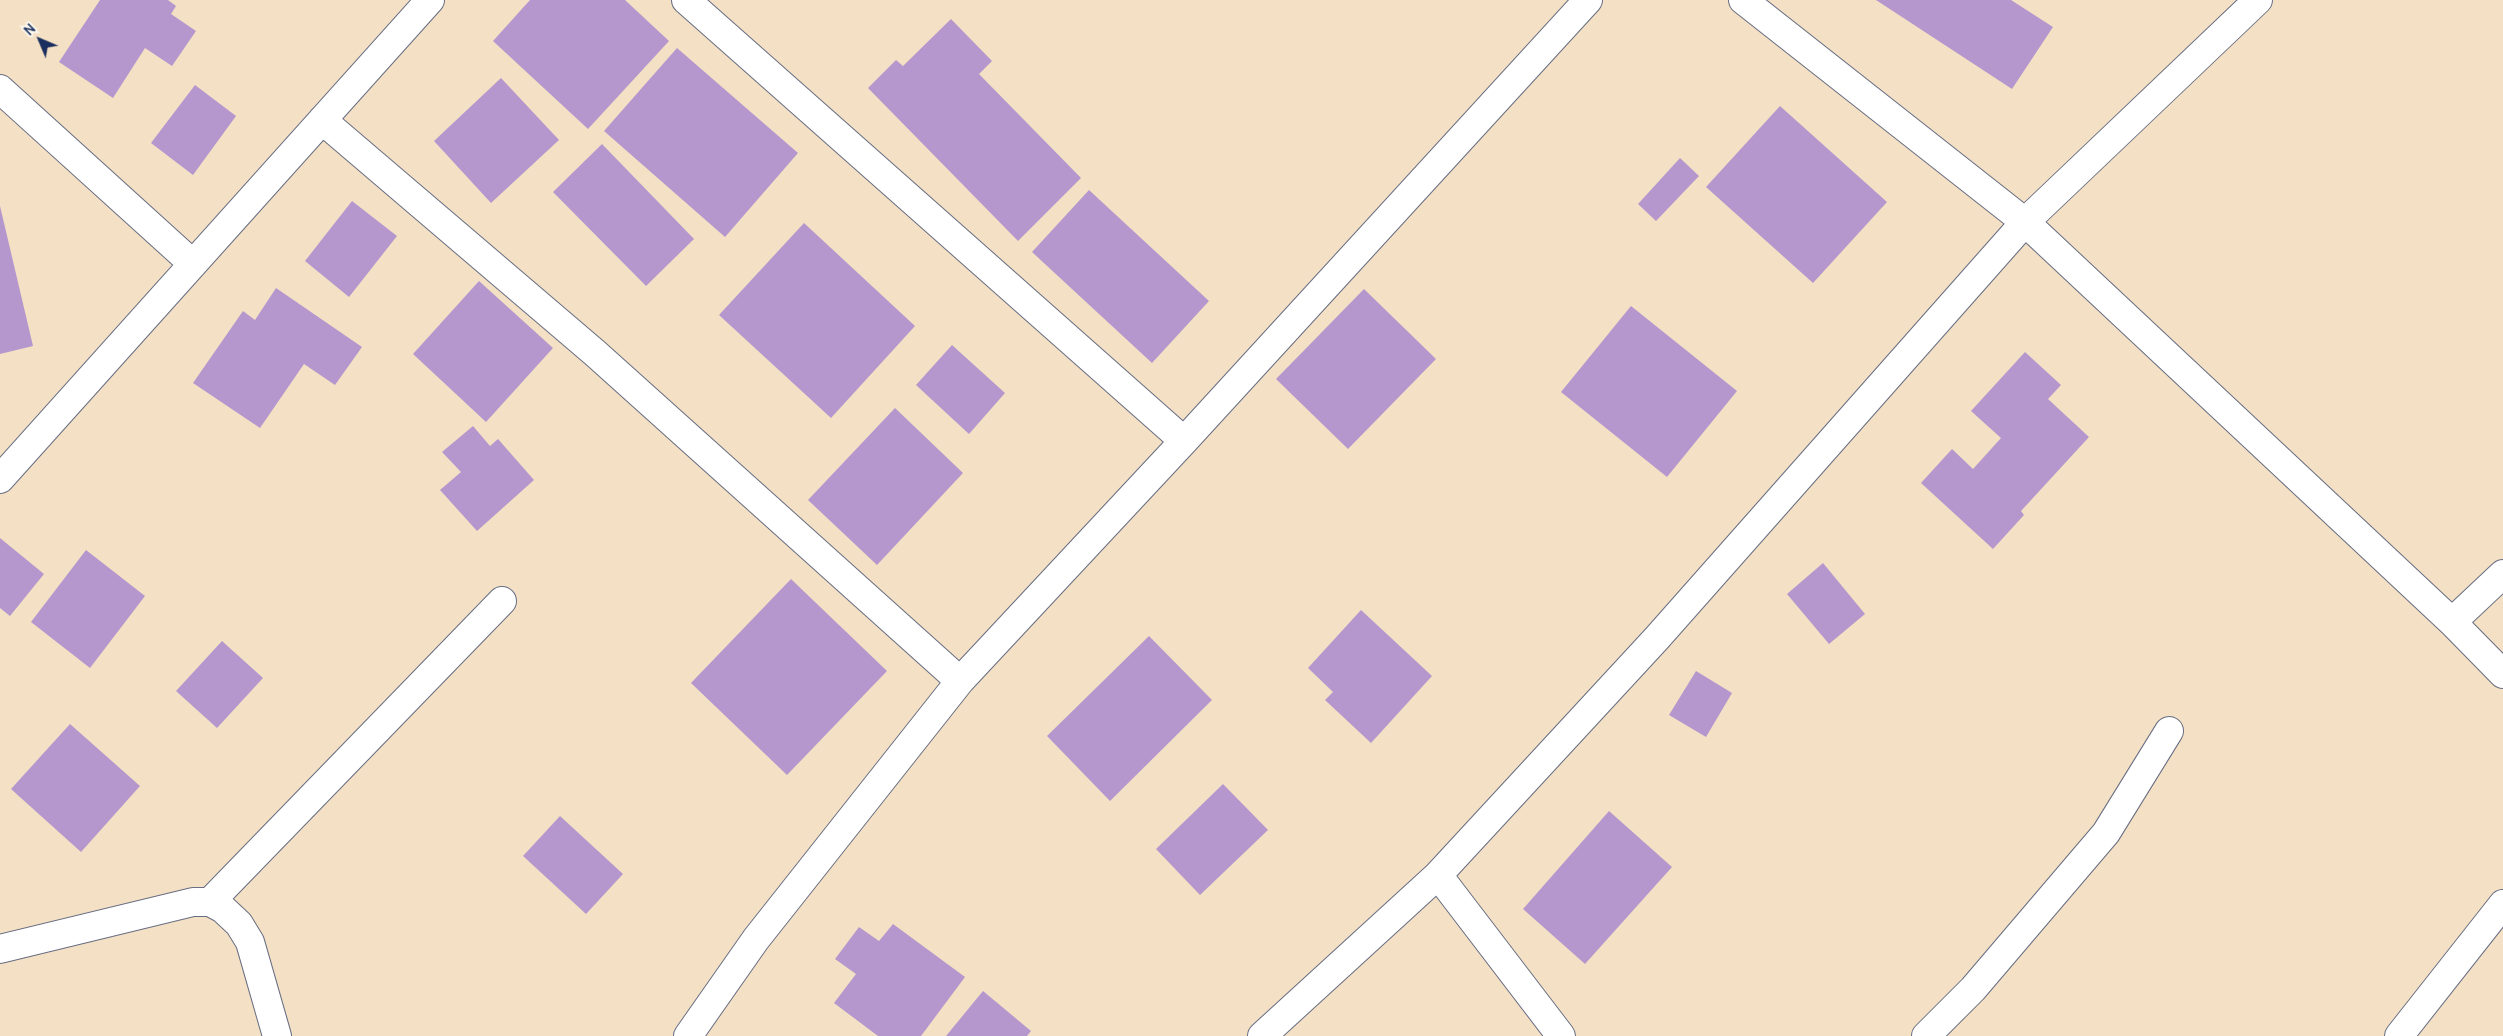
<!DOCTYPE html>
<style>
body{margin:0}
#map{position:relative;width:2503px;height:1036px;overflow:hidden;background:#f4e0c4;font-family:Delius,sans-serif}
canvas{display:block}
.north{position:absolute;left:15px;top:15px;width:50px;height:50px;-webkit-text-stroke:4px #fbf7ec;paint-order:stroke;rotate:315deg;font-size:14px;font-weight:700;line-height:20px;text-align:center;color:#1b2f5e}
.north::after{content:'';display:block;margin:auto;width:18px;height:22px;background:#1b2f5e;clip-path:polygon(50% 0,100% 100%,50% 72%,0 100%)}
</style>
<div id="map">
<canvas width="2503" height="1036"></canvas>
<div class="north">N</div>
</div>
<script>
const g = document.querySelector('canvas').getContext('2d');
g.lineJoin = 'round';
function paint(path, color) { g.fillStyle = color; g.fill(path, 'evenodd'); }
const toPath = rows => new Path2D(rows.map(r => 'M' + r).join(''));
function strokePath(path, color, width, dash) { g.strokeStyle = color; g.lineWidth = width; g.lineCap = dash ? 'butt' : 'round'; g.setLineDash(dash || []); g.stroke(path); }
paint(toPath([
 [100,0,168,0,176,6,171,14,196,31,172,66,145,48,113,98,59,62],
 [530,0,625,0,669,41,588,129,493,41],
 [1876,0,2011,0,2053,27,2012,89],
 [951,19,992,61,979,74,1081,178,1018,241,868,88,896,60,903,66],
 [677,48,798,153,725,237,604,131],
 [501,78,559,140,491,203,434,141],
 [195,85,236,116,193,175,151,143],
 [1780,106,1887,202,1813,283,1706,187],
 [602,144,694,239,646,286,553,192],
 [1680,158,1699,176,1656,221,1638,204],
 [1089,190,1209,301,1152,363,1032,252],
 [352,201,397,236,349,297,305,261],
 [0,206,33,346,0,354],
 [804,223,915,326,831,418,719,315],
 [479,281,553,348,486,422,413,354],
 [276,288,362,347,335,385,304,364,260,428,193,383,243,311,255,320],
 [1364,289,1436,359,1348,449,1276,379],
 [1631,306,1737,391,1667,477,1561,392],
 [952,345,1005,393,969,434,916,385],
 [2025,352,2061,385,2048,399,2089,437,2021,511,2024,515,1993,549,1921,483,1952,449,1973,469,2001,438,1971,411],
 [895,408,963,473,877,565,808,500],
 [473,426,490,446,498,439,534,480,477,531,440,490,461,472,442,452],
 [0,538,44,574,10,616,0,608],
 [86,550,145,596,90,668,31,622],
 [1823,563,1865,614,1829,644,1787,594],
 [791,579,887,671,787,775,691,683],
 [1361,610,1432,676,1371,743,1325,700,1333,692,1308,668],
 [1149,636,1212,700,1110,801,1047,736],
 [222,641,263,678,217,728,176,691],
 [1696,671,1732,693,1706,737,1669,715],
 [70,724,140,786,81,852,11,789],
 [1223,784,1268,830,1200,895,1156,849],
 [1609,811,1672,867,1585,964,1523,909],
 [560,816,623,874,586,914,523,856],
 [893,924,965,977,921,1036,878,1036,834,1003,856,974,835,959,859,927,879,941],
 [983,991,1031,1031,1027,1036,946,1036]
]), '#b597ce');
const minor = toPath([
 [686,0,1184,441],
 [1743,0,2025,222,2452,622,2503,674],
 [0,89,193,264],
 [322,120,595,353,960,681],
 [0,479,430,0],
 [2452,622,2503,574],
 [210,902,502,601],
 [0,949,193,902,210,902,223,909,239,924,250,942,277,1036],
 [688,1036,756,939,960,681,1184,441,1588,0],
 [1262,1036,1438,875],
 [1561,1036,1438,875,1657,638,2025,222,2258,0],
 [1926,1036,1973,989,2106,833,2169,731],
 [2399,1036,2503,904]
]);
strokePath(minor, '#676d82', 30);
strokePath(minor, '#fff', 28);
</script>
